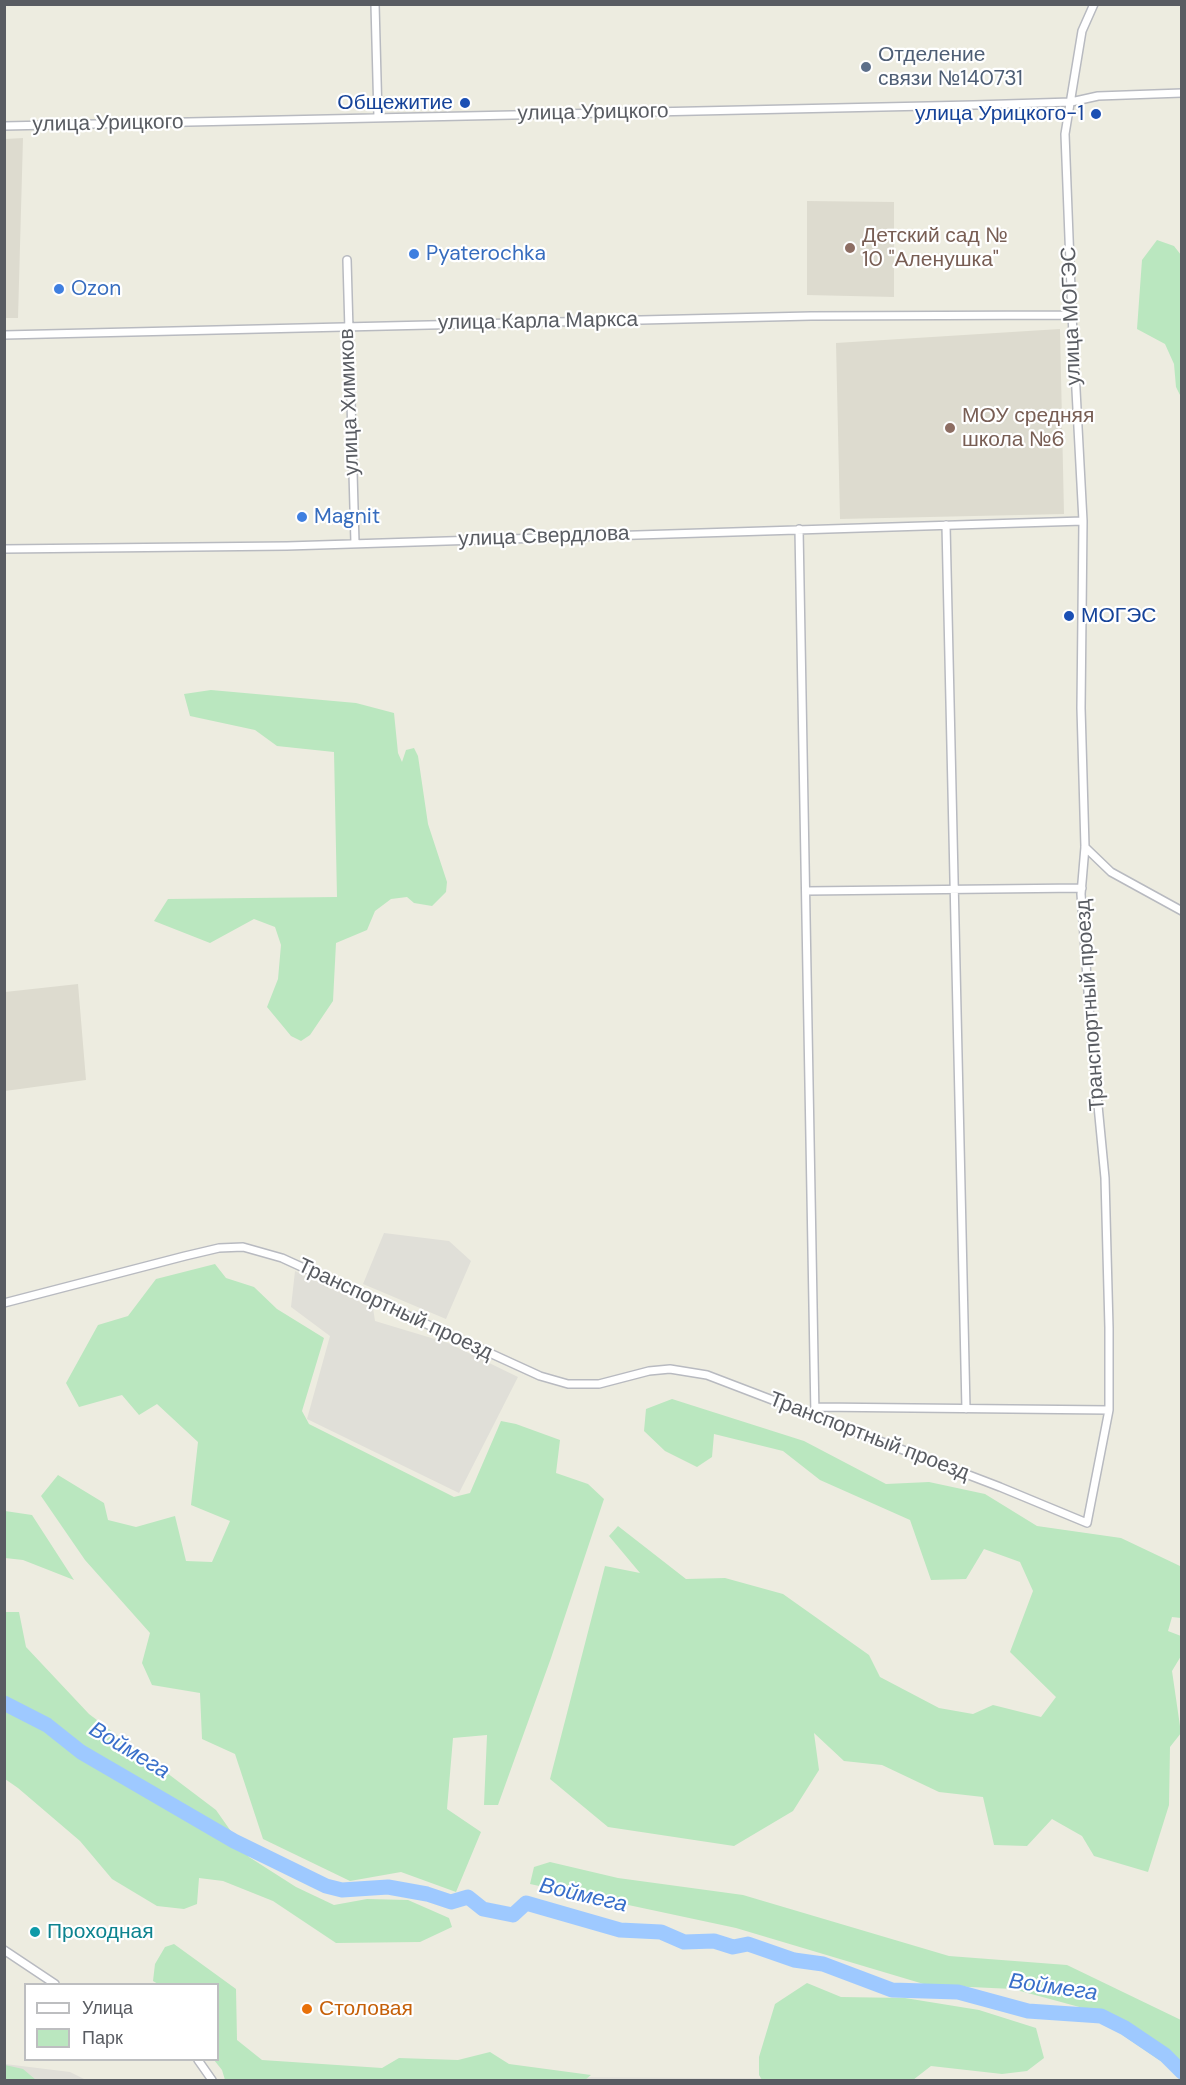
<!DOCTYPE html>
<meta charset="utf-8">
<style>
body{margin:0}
#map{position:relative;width:1186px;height:2085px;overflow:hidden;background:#edece0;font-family:"DM Sans",sans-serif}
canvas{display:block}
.frame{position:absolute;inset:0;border:6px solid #595c62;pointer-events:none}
.legend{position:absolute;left:24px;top:1983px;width:195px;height:78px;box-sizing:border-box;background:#fff;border:2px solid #bdbec0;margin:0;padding:8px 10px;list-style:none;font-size:18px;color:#595c62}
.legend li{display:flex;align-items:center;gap:12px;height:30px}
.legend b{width:30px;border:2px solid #bdbec0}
</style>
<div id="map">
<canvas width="1186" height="2085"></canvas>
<div class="frame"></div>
<ul class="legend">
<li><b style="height:8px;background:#fff"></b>Улица</li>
<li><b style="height:16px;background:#bae7bf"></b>Парк</li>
</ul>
</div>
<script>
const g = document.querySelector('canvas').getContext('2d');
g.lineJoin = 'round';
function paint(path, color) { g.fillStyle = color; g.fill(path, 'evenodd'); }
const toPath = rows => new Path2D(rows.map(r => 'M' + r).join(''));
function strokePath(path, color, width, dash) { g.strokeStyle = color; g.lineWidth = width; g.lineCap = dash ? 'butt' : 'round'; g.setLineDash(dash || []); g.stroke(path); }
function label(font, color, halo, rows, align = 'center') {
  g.font = font + ' "DM Sans",sans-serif'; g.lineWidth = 4.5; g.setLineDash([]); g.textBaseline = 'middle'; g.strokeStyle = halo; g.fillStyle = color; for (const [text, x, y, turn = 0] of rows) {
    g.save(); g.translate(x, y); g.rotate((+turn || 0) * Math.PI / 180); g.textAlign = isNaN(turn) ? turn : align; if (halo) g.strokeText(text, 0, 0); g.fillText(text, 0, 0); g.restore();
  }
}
paint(toPath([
 [384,1233,449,1241,471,1261,446,1319,363,1284],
 [295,1271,373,1308,375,1321,448,1343,518,1377,459,1493,307,1419,330,1336,291,1307],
 [5,2064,70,2072,86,2080,5,2080],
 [370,2076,871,2079,876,2080,269,2080]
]), '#e0dfd8');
paint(toPath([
 [23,138,18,318,5,318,5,139],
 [807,201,894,202,894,297,807,295],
 [1060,329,1064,514,840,519,836,343],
 [78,984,86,1080,5,1091,5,992]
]), '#dddbcf');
paint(toPath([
 [1157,240,1174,246,1181,255,1181,397,1176,387,1174,364,1165,344,1137,329,1142,260],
 [211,690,356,703,394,713,398,753,402,762,406,750,414,748,418,756,428,824,447,882,446,892,432,906,414,903,407,897,391,899,375,911,367,930,336,943,333,1001,310,1035,301,1041,291,1036,267,1007,278,979,281,945,275,927,254,919,210,943,154,921,168,899,337,897,334,752,277,746,255,730,190,716,184,694],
 [215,1264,226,1278,254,1287,277,1309,324,1338,302,1411,309,1424,454,1497,470,1493,501,1421,516,1424,560,1440,556,1473,588,1484,604,1499,551,1658,498,1805,484,1805,487,1735,453,1738,447,1809,481,1832,456,1892,401,1872,350,1881,263,1839,235,1754,202,1739,200,1693,152,1685,142,1663,150,1633,85,1560,41,1496,58,1475,104,1503,108,1520,136,1527,175,1516,186,1561,212,1562,230,1521,191,1505,198,1442,157,1404,139,1415,122,1395,79,1407,66,1383,98,1325,128,1316,156,1279],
 [672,1399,804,1441,886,1484,929,1482,985,1494,1037,1526,1121,1538,1180,1566,1181,1618,1172,1617,1168,1631,1181,1636,1181,1656,1172,1671,1181,1733,1170,1747,1169,1805,1148,1872,1094,1856,1082,1836,1052,1819,1027,1846,994,1845,983,1797,939,1792,882,1765,844,1761,814,1733,819,1770,793,1811,734,1846,608,1827,550,1779,605,1566,640,1573,609,1536,618,1526,686,1579,725,1578,783,1594,869,1655,880,1677,939,1708,973,1714,993,1705,1041,1717,1056,1697,1010,1652,1033,1591,1020,1562,984,1549,966,1579,931,1580,910,1520,820,1480,783,1451,714,1434,712,1457,697,1467,665,1451,644,1431,646,1409],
 [5,1511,32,1515,74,1580,23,1560,5,1558],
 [5,1612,19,1612,26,1647,89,1714,216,1810,249,1857,296,1887,334,1905,367,1899,408,1900,449,1918,452,1927,420,1942,336,1943,273,1901,223,1881,199,1878,197,1904,184,1909,157,1906,112,1879,80,1841,18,1788,5,1779],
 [550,1862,618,1878,743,1895,949,1956,1067,1965,1181,2020,1181,2075,1083,2008,1013,1989,927,1985,736,1928,530,1884,534,1867],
 [174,1944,236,1989,237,2040,262,2060,382,2068,399,2058,458,2060,490,2052,509,2064,591,2075,585,2080,225,2080,222,2070,214,2060,218,2060,218,1984,158,1984,153,1981,155,1964,165,1947],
 [807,1983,841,1997,905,1998,979,2010,1036,2028,1044,2058,1027,2071,1002,2074,931,2066,913,2080,762,2080,759,2075,759,2057,775,2004],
 [5,2065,23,2069,36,2080,5,2080]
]), '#bae7bf');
strokePath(toPath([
 [4,1703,47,1725,81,1752,234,1841,326,1886,342,1890,388,1887,427,1894,451,1902,468,1897,483,1909,513,1915,526,1903,620,1930,661,1932,684,1942,714,1941,733,1947,748,1944,794,1960,823,1964,892,1990,958,1992,1028,2011,1101,2016,1125,2028,1165,2055,1182,2072]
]), '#9ec9ff', 15);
const street = toPath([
 [375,4,378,117],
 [4,126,974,105,1071,102,1098,96,1182,93],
 [347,260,355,543],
 [4,335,811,316,1072,315],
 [946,525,966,1409],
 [799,529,815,1416],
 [4,549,287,546,1083,521],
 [1085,847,1111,872,1182,911],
 [806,891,1082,888],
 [4,1303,185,1256,219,1248,243,1247,282,1258,540,1376,568,1384,599,1384,649,1371,670,1369,707,1375,1000,1487,1087,1523,1109,1410,1109,1328,1105,1178,1091,1033,1081,894,1085,847,1081,708,1083,521,1072,315,1065,134,1082,31,1094,4],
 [815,1407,1109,1410],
 [4,1950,55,1984],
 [198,2060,212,2080]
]);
strokePath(street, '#b8bac0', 10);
strokePath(street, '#fff', 7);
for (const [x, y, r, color] of [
 [866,67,6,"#5c6f8a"],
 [465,103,6,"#1a4fb4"],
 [1096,114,6,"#1a4fb4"],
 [850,248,6,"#8d6e63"],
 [414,254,6,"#3f7fe0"],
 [59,289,6,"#3f7fe0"],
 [950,428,6,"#8d6e63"],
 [302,517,6,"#3f7fe0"],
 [1069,616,6,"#1a4fb4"],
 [35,1932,6,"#0f9aa8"],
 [307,2009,6,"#e8710a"]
]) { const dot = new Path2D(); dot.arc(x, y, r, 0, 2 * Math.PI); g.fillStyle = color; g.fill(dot); strokePath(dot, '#fff', 2); }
label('21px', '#4e5e75', '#fff', [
 ["Отделение",878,55],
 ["связи №140731",878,79]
], 'left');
label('21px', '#164399', '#fff', [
 ["Общежитие",453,103],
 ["улица Урицкого-1",1084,114],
 ["МОГЭС",1081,616,"left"]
], 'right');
label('21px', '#595c62', '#fff', [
 ["улица Урицкого",593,113,-1],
 ["улица Урицкого",108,124,-1],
 ["улица МОГЭС",1072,316,-92],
 ["улица Карла Маркса",538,322,-1],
 ["улица Химиков",350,402,-92],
 ["улица Свердлова",544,537,-2],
 ["Транспортный проезд",1091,1005,-94],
 ["Транспортный проезд",395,1310,25],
 ["Транспортный проезд",869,1437,21]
]);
label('21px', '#785e54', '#fff', [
 ["Детский сад №",862,236],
 ["10 \"Аленушка\"",862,260],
 ["МОУ средняя",962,416],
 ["школа №6",962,440]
], 'left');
label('21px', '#366cbe', '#fff', [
 ["Pyaterochka",426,254],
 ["Ozon",71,289],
 ["Magnit",314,517]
], 'left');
label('21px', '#0d838f', '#fff', [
 ["Проходная",47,1932]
], 'left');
label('21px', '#c56008', '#fff', [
 ["Столовая",319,2009]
], 'left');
label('italic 22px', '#396fca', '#fff', [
 ["Воймега",129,1751,31],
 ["Воймега",583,1896,13],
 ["Воймега",1053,1988,8]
]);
</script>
